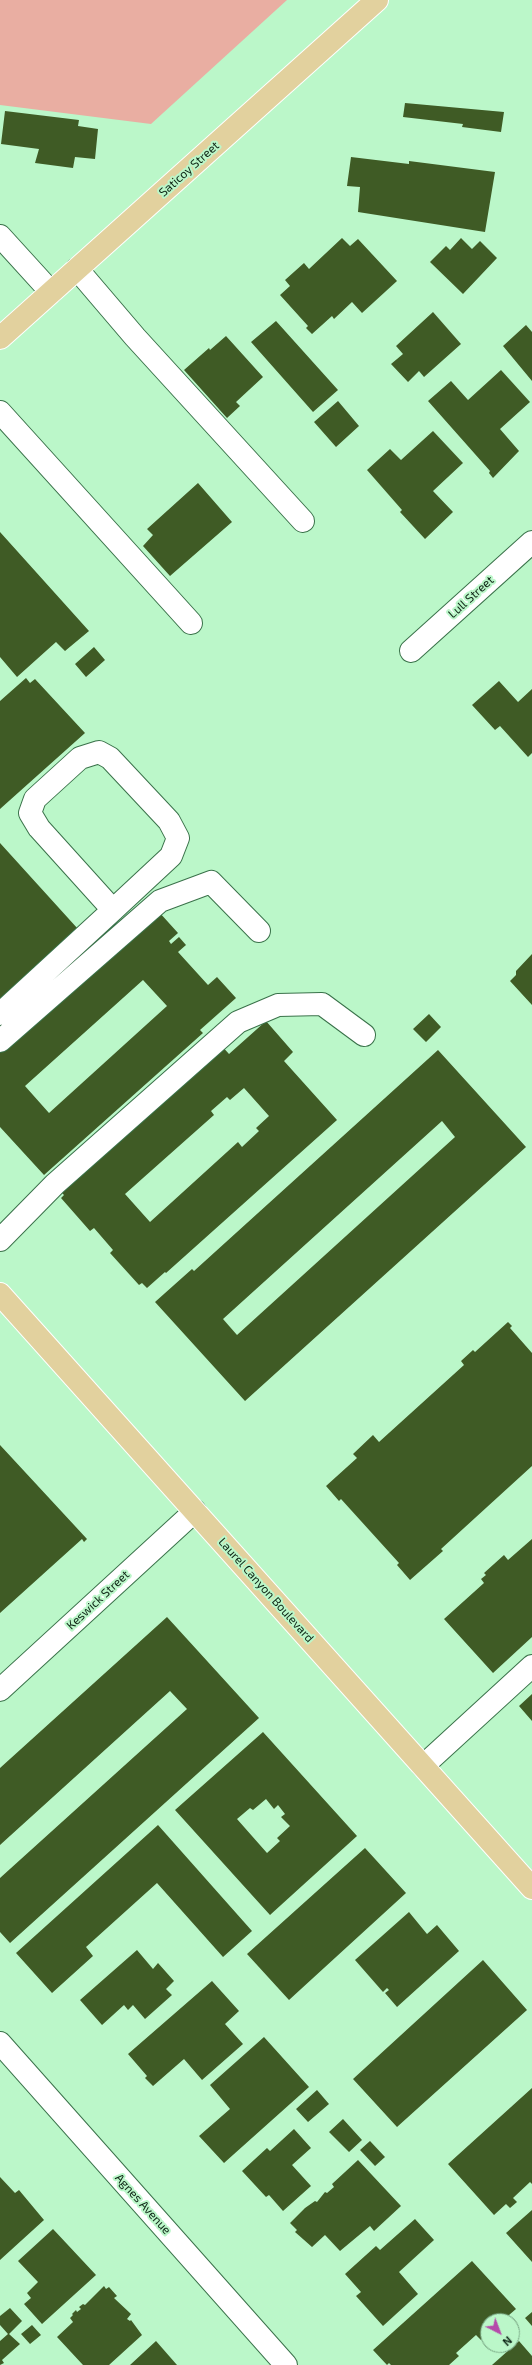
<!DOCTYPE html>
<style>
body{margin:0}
#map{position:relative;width:532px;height:2365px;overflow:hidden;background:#bbf7c9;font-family:"Exo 2",sans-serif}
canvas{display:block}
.north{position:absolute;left:480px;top:2313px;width:40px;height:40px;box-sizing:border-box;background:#bbf7c9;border:1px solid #76a381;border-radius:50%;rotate:138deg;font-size:11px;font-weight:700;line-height:16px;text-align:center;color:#0e2515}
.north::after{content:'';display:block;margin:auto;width:14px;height:18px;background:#b54aaa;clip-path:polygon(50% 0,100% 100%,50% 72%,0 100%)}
</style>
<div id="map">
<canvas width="532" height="2365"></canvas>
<div class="north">N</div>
</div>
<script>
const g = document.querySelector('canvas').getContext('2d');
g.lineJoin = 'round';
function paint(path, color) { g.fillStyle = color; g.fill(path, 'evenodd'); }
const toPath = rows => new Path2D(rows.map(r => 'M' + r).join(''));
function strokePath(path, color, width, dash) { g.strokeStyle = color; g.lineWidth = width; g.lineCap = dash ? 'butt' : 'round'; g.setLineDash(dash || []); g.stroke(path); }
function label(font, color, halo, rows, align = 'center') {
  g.font = font + ' "Exo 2",sans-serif'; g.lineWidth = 4; g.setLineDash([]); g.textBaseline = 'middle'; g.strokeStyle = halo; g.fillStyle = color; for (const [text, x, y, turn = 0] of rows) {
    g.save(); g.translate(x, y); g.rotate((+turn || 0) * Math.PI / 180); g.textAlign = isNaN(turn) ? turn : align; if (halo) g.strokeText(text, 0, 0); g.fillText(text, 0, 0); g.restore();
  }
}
paint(toPath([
 [0,0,287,0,151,124,0,105]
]), '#e9aea2');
paint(toPath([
 [405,103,504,112,501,132,462,127,463,124,403,117],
 [5,111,79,120,78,126,98,129,95,159,75,157,73,168,35,163,39,149,1,144],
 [351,157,409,164,409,161,495,172,485,232,358,212,360,187,347,186],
 [342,238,350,246,358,239,397,281,362,313,352,302,334,319,332,316,312,334,306,328,308,326,280,295,290,286,285,280,304,263,309,269],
 [461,238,472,249,480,241,497,258,463,294,430,262,446,246,450,250],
 [433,312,461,344,424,377,419,371,408,382,391,364,403,354,396,346],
 [276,321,338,390,313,412,251,342],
 [526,325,532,332,532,381,503,346],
 [226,336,263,377,236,402,240,406,227,418,184,370,209,348,210,350],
 [501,370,530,402,500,429,519,451,493,478,489,473,490,471,428,401,451,381,468,400],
 [338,401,359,426,336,447,314,422],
 [433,431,463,463,433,491,453,512,425,539,400,512,402,510,367,470,390,449,401,460],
 [198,483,232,522,170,576,143,546,153,535,147,529],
 [0,532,89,631,65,651,56,642,17,677,0,657],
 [94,647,105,660,86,677,75,664],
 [26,678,30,683,35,679,85,733,0,809,0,701],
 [499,681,518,702,532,689,532,753,528,757,500,726,495,730,472,705],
 [0,843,78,929,0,1000],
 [159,912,178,933,169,941,171,944,179,937,186,945,178,952,208,985,217,977,236,998,200,1030,203,1033,44,1175,0,1127,0,1049],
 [143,980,167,1006,49,1113,25,1086],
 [532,954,532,1005,510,981,516,975,516,971],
 [429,1014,441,1027,426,1042,413,1029],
 [266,1021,293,1052,284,1061,337,1120,166,1273,165,1272,147,1288,142,1283,139,1285,110,1253,113,1250,94,1228,90,1231,61,1198,64,1195,60,1191,220,1044,229,1054],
 [244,1088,269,1116,256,1128,259,1131,242,1147,238,1142,150,1222,125,1194,214,1115,211,1111,227,1097,230,1100],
 [438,1050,526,1147,245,1401,155,1302,192,1269,194,1271],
 [442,1121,455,1137,237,1335,223,1319],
 [508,1322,512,1326,510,1328,532,1353,532,1466,441,1549,443,1551,410,1580,397,1565,399,1563,341,1499,339,1501,326,1486,357,1458,353,1454,373,1435,379,1442,464,1365,461,1361,473,1350,475,1352],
 [0,1445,87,1539,84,1542,82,1539,0,1613],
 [532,1539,532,1637,493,1673,444,1619,484,1583,481,1579,486,1575,484,1573,504,1555,508,1560],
 [167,1617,259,1718,10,1943,0,1932,0,1878,187,1709,170,1691,0,1845,0,1768],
 [532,1694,532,1721,519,1706],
 [263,1732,357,1836,270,1915,175,1810],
 [266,1799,274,1809,278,1805,285,1814,281,1817,290,1826,277,1838,280,1841,267,1853,237,1819,250,1808,253,1810],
 [158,1825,252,1931,223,1957,157,1883,86,1947,93,1956,52,1993,16,1953],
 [365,1848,406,1893,289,2000,247,1954],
 [409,1912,427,1934,437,1925,459,1951,397,2007,385,1993,389,1990,387,1988,383,1992,355,1960],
 [137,1950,153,1969,158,1963,174,1981,166,1989,172,1995,145,2019,133,2005,128,2010,124,2005,102,2025,80,2000],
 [483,1960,527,2010,397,2127,353,2079],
 [212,1981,239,2011,225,2024,243,2044,202,2080,184,2059,153,2086,145,2078,147,2076,128,2054],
 [264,2037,309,2087,224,2163,199,2136,230,2109,210,2085],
 [532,2088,532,2184,530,2182,513,2198,517,2202,510,2208,506,2204,494,2215,448,2164],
 [317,2090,329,2104,308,2122,296,2109],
 [343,2119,362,2140,349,2152,329,2132],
 [294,2129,311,2148,292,2165,311,2186,283,2211,269,2195,266,2197,242,2171,267,2148,270,2151],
 [370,2141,385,2157,375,2166,360,2150],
 [358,2160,401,2206,374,2231,370,2226,340,2251,325,2235,312,2247,295,2232,297,2230,290,2223,305,2208,315,2201,317,2202,325,2192,327,2193,334,2187,332,2184],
 [0,2177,15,2193,19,2190,44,2220,0,2260],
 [532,2210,532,2262,506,2233],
 [415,2219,434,2240,399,2272,418,2294,383,2326,356,2296,361,2292,345,2274,376,2246,380,2250],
 [53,2229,96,2275,42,2324,24,2304,31,2298,27,2293,38,2282,18,2261],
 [472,2261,516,2309,502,2321,488,2321,488,2334,481,2340,476,2335,456,2353,459,2356,449,2365,391,2365,389,2363,387,2365,373,2350],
 [104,2286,106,2289,109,2287,117,2296,114,2298,131,2314,127,2319,130,2321,131,2320,142,2335,109,2365,83,2365,57,2337,73,2322,70,2318,73,2315,72,2314,76,2310,77,2312,81,2309,79,2307,83,2304,85,2305],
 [10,2308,22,2321,9,2334,20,2344,2,2360,4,2363,0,2365,0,2341,8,2334,0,2325,0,2316],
 [532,2312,532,2326,525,2318],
 [32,2325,41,2335,30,2344,21,2334],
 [156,2341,177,2365,130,2365],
 [519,2341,532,2356,532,2365,492,2365]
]), '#3f5b25');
const minor = toPath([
 [0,236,51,292],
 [77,269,135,337,303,521],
 [0,412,191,623],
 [411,651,532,542],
 [0,1014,113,910,171,856,178,838,169,821,110,758,99,752,80,758,35,799,30,813,39,828,113,910],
 [0,1041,160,901,211,882,259,931],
 [0,1240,55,1184,238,1022,278,1005,322,1004,364,1035],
 [0,1690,195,1511],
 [423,1766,532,1666],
 [0,2043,286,2365]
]);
const major = toPath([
 [0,338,377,0],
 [0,1294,532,1888]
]);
strokePath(minor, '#3a724a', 24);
strokePath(major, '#fff', 24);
strokePath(minor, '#fff', 22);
strokePath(major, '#e2d19e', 22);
label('12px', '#0e2515', '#bbf7c9', [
 ["Saticoy Street",189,169,-42],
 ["Lull Street",471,597,-42],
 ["Laurel Canyon Boulevard",266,1590,48],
 ["Keswick Street",98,1600,-43],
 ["Agnes Avenue",143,2204,48]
]);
</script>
